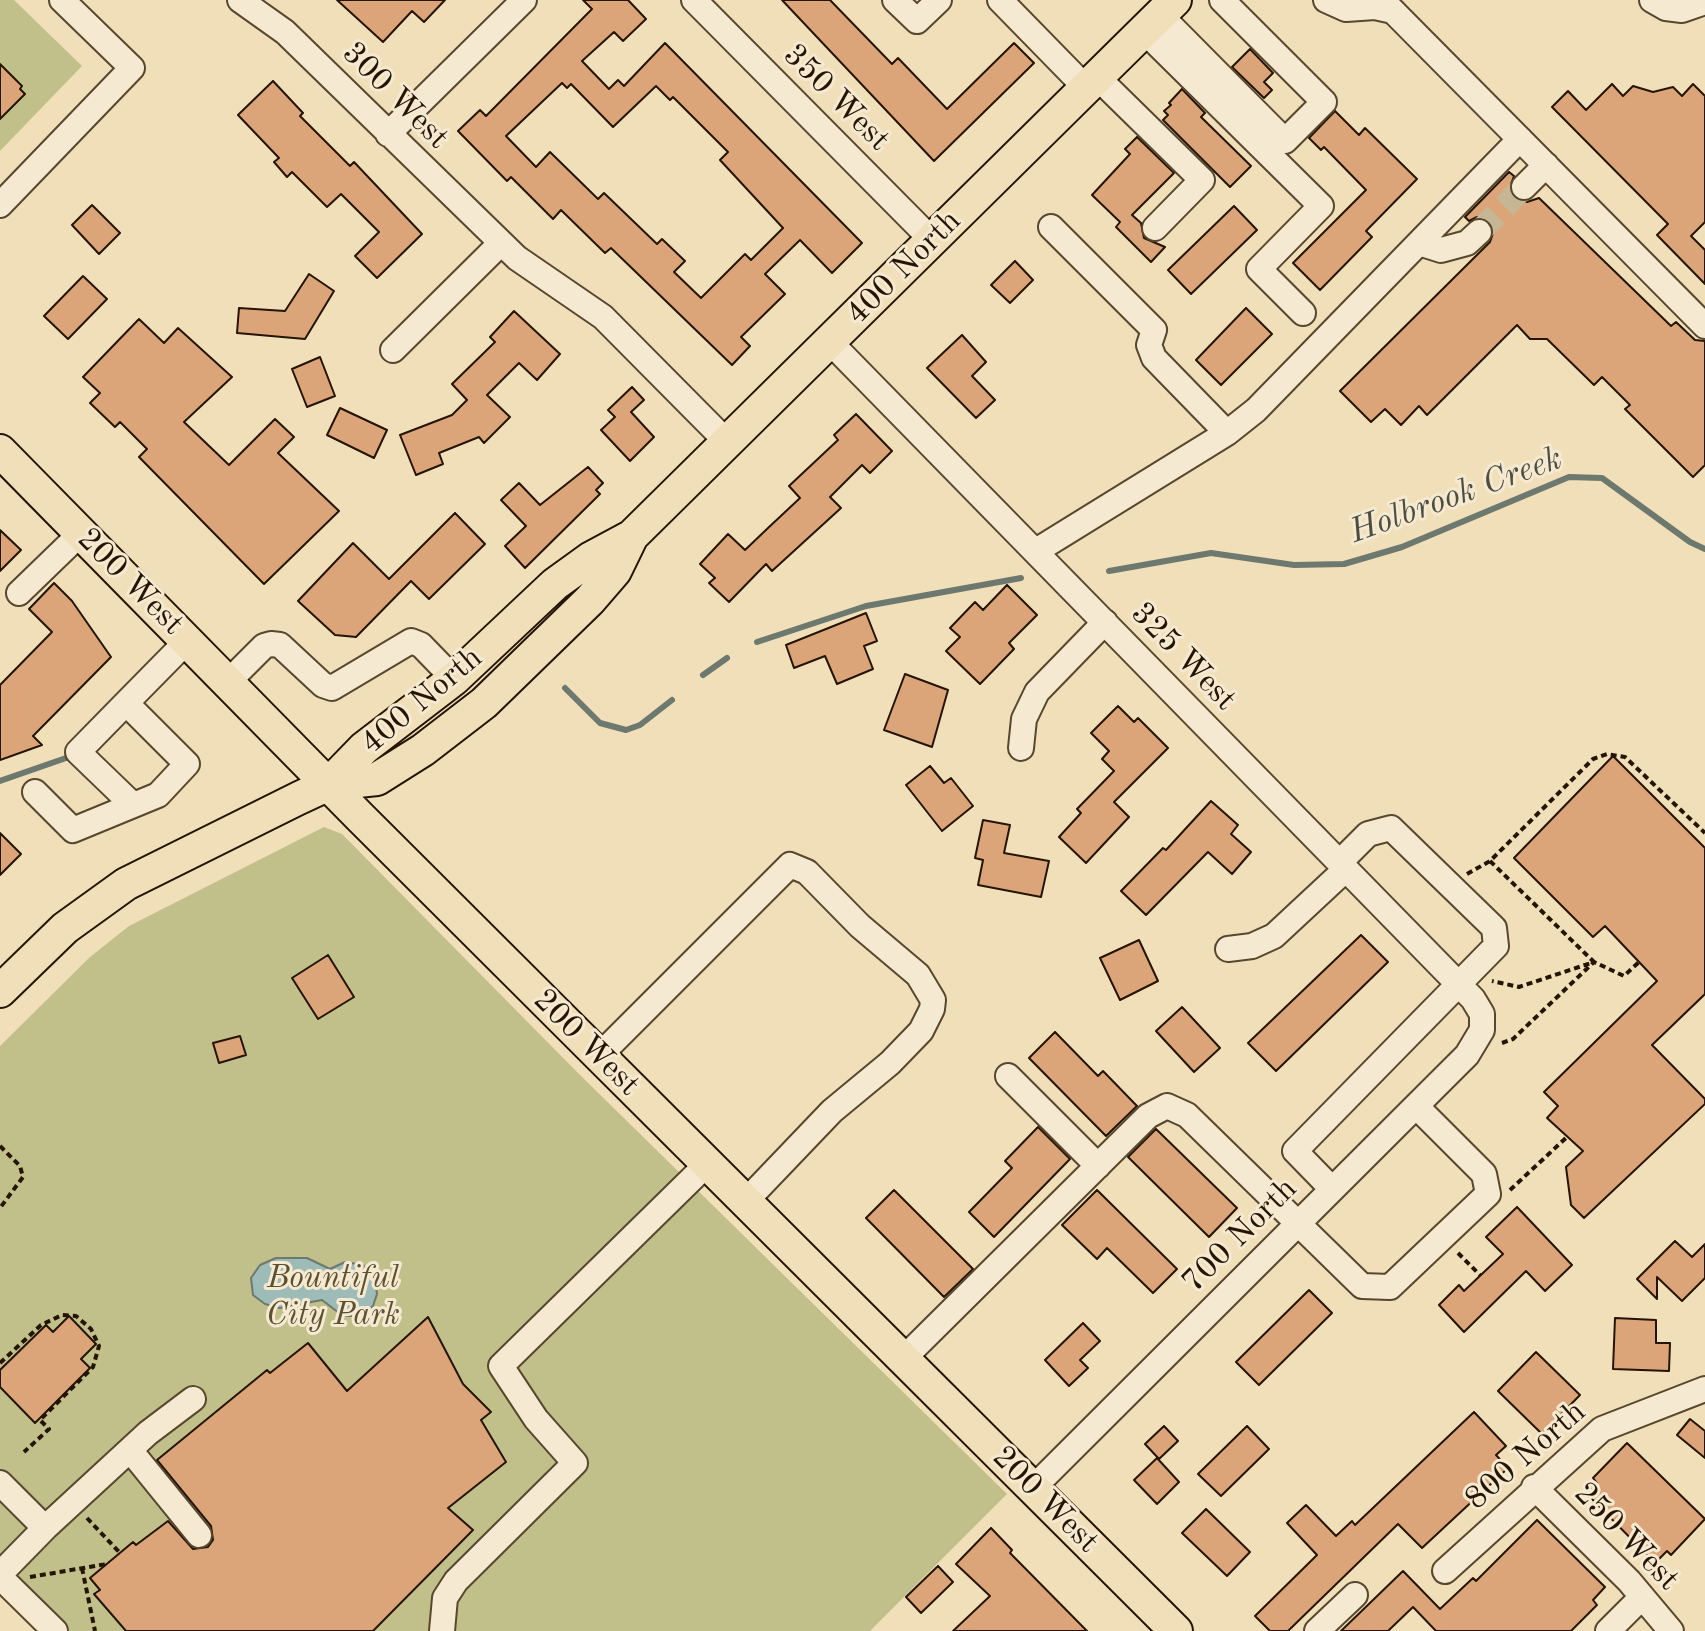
<!DOCTYPE html>
<style>
body{margin:0}
canvas{display:block;background:#f0dfb8}
</style>
<canvas width="1705" height="1631"></canvas>
<script>
const g = document.querySelector('canvas').getContext('2d');
g.lineJoin = 'round';
function paint(path, color) { g.fillStyle = color; g.fill(path, 'evenodd'); }
const toPath = rows => new Path2D(rows.map(r => 'M' + r).join(''));
function strokePath(path, color, width, dash) { g.strokeStyle = color; g.lineWidth = width; g.lineCap = dash ? 'butt' : 'round'; g.setLineDash(dash || []); g.stroke(path); }
function label(font, color, halo, rows, align = 'center') {
  g.font = font + ' "Old Standard TT",serif'; g.lineWidth = 6; g.setLineDash([]); g.textBaseline = 'middle'; g.strokeStyle = halo; g.fillStyle = color; for (const [text, x, y, turn = 0] of rows) {
    g.save(); g.translate(x, y); g.rotate((+turn || 0) * Math.PI / 180); g.textAlign = isNaN(turn) ? turn : align; if (halo) g.strokeText(text, 0, 0); g.fillText(text, 0, 0); g.restore();
  }
}
paint(toPath([
 [0,0,14,0,82,66,0,151],
 [324,827,342,834,580,1075,1007,1494,870,1631,39,1631,0,1593,0,1046,90,957,129,926]
]), '#c1c08a');
const water = toPath([
 [276,1258,307,1258,330,1269,345,1262,363,1265,375,1279,377,1294,373,1306,359,1316,343,1316,322,1300,280,1308,265,1304,253,1295,251,1278,260,1265,276,1258]
]);
paint(water, '#9dbbb7');
strokePath(water, '#6d786e', 2);
strokePath(toPath([
 [1109,571,1211,553,1294,565,1344,564,1402,547,1569,477,1602,478,1690,542,1705,549],
 [757,642,866,606,1021,578],
 [703,675,727,658],
 [565,688,600,723,626,730,640,725,672,700],
 [0,781,66,758]
]), '#6d786e', 6);
const building = toPath([
 [337,0,445,0,424,22,412,11,383,42,337,0],
 [583,0,628,0,646,19,623,41,614,32,582,61,609,89,618,80,624,86,665,43,862,243,832,273,800,240,765,274,785,294,741,337,750,346,732,365,611,248,605,253,561,210,553,219,511,177,507,181,458,131,480,110,486,116,592,9,583,0],
 [562,83,567,88,571,84,613,127,656,86,670,100,673,97,728,152,720,160,783,228,751,260,745,254,701,298,674,272,685,261,662,239,657,244,604,193,598,199,550,152,536,167,506,136,562,83],
 [782,0,830,0,892,64,898,58,947,109,1014,43,1034,63,934,161,782,0],
 [1250,49,1273,73,1264,82,1272,90,1264,98,1232,67,1250,49],
 [0,64,22,86,20,89,25,94,0,119,0,64],
 [273,81,303,113,300,116,350,166,354,162,422,234,377,278,355,256,379,232,341,194,327,207,292,172,287,177,274,162,279,158,238,115,273,81],
 [1612,84,1623,96,1633,86,1653,92,1673,87,1682,96,1693,84,1705,96,1705,222,1691,236,1705,250,1705,284,1657,235,1668,224,1552,107,1568,91,1586,110,1612,84],
 [1182,89,1205,113,1201,117,1251,166,1230,187,1163,120,1168,115,1164,111,1171,105,1169,103,1182,89],
 [1335,111,1359,135,1365,128,1417,179,1366,231,1372,237,1320,290,1293,263,1366,190,1324,147,1321,150,1309,138,1335,111],
 [1137,137,1174,173,1132,215,1141,223,1144,238,1165,247,1151,262,1116,227,1120,222,1092,195,1130,154,1125,149,1137,137],
 [1509,172,1514,176,1509,190,1514,198,1527,202,1539,198,1671,326,1676,322,1695,340,1705,341,1705,465,1693,477,1625,409,1630,405,1602,377,1594,385,1547,339,1530,339,1517,325,1427,415,1419,406,1401,425,1385,409,1371,422,1340,391,1490,242,1494,230,1489,221,1477,217,1469,221,1465,217,1509,172],
 [92,205,120,233,99,254,72,225,92,205],
 [1234,206,1257,230,1191,294,1168,270,1234,206],
 [1015,261,1033,280,1010,303,991,285,1015,261],
 [309,274,334,291,305,339,237,333,239,308,285,311,309,274],
 [83,276,107,299,68,339,44,316,83,276],
 [1246,308,1272,334,1221,385,1196,360,1246,308],
 [514,311,560,354,537,380,519,363,487,395,510,417,484,443,479,437,439,453,443,464,416,475,400,435,452,415,467,400,452,384,495,342,490,337,514,311],
 [139,319,164,343,178,328,232,377,184,422,229,465,275,419,294,437,278,453,339,511,264,584,139,457,147,449,120,422,115,427,90,403,100,393,83,377,139,319],
 [962,335,986,362,972,376,995,400,976,418,927,368,962,335],
 [320,357,335,396,307,407,292,369,320,357],
 [632,387,644,400,631,412,654,437,630,461,601,430,615,417,608,410,632,387],
 [340,408,387,430,374,458,327,435,340,408],
 [856,414,892,451,870,473,862,465,830,497,841,508,772,571,766,564,729,602,709,583,715,578,700,564,728,534,745,550,768,528,800,498,789,486,838,440,834,435,856,414],
 [588,467,603,483,596,490,600,494,525,568,505,546,526,526,501,500,519,483,540,505,588,467],
 [455,513,485,544,429,599,411,581,356,637,335,635,298,601,353,543,389,579,455,513],
 [0,530,21,550,0,571,0,530],
 [54,583,72,601,111,657,33,736,42,745,0,760,0,685,52,632,29,609,54,583],
 [1007,585,1037,615,1009,643,1014,649,980,684,946,651,960,637,950,628,975,602,983,610,1007,585],
 [866,613,877,641,864,646,873,669,837,684,825,656,794,668,786,645,866,613],
 [905,674,948,690,932,747,884,730,905,674],
 [1118,706,1134,722,1138,718,1168,748,1114,802,1129,817,1086,863,1059,837,1081,813,1077,809,1114,771,1102,759,1109,751,1091,733,1118,706],
 [1613,756,1705,848,1705,994,1652,1045,1705,1099,1705,1104,1584,1218,1571,1205,1566,1167,1583,1151,1547,1118,1558,1106,1544,1092,1657,981,1605,926,1593,937,1514,858,1613,756],
 [930,766,944,783,951,778,973,806,942,831,906,785,930,766],
 [1211,801,1238,825,1231,834,1251,852,1232,874,1208,852,1146,915,1121,891,1163,848,1166,850,1211,801],
 [983,820,1010,825,1004,853,1049,861,1041,897,978,885,983,860,975,858,983,820],
 [0,833,21,854,0,875,0,833],
 [1361,935,1388,962,1276,1071,1248,1043,1361,935],
 [1139,940,1158,981,1120,1000,1100,958,1139,940],
 [328,955,354,997,318,1019,292,978,328,955],
 [1182,1007,1220,1048,1194,1072,1156,1031,1182,1007],
 [1055,1032,1098,1076,1103,1071,1137,1106,1106,1136,1029,1058,1055,1032],
 [240,1036,246,1055,219,1063,213,1043,240,1036],
 [1038,1127,1070,1159,994,1237,969,1212,1012,1168,1005,1161,1038,1127],
 [1156,1129,1237,1208,1209,1237,1128,1157,1156,1129],
 [894,1190,973,1269,944,1297,866,1218,894,1190],
 [1097,1190,1177,1269,1153,1293,1107,1248,1097,1259,1062,1225,1097,1190],
 [1517,1207,1572,1265,1545,1291,1526,1271,1464,1332,1439,1305,1459,1285,1464,1291,1503,1254,1486,1237,1517,1207],
 [1675,1241,1692,1257,1705,1244,1705,1278,1682,1301,1657,1277,1657,1299,1637,1279,1675,1241],
 [1309,1290,1332,1313,1259,1385,1236,1362,1309,1290],
 [69,1316,96,1344,81,1359,90,1368,35,1423,0,1387,0,1370,46,1325,53,1332,69,1316],
 [428,1317,463,1384,491,1412,481,1420,506,1462,448,1508,473,1530,373,1631,126,1631,94,1594,100,1590,90,1578,133,1542,136,1545,168,1521,193,1549,208,1547,213,1540,211,1526,157,1460,267,1370,270,1373,308,1343,347,1391,428,1317],
 [1615,1318,1656,1320,1656,1343,1670,1343,1669,1371,1613,1369,1615,1318],
 [1083,1323,1100,1341,1080,1360,1088,1368,1069,1386,1045,1360,1083,1323],
 [1536,1352,1580,1395,1542,1434,1498,1391,1536,1352],
 [1474,1412,1506,1446,1496,1455,1508,1468,1422,1548,1398,1524,1288,1631,1270,1631,1255,1616,1317,1555,1287,1523,1306,1505,1336,1536,1352,1521,1355,1525,1474,1412],
 [1690,1419,1705,1431,1705,1458,1677,1435,1690,1419],
 [1164,1426,1178,1441,1159,1459,1145,1444,1164,1426],
 [1247,1426,1269,1449,1221,1496,1198,1474,1247,1426],
 [1627,1443,1705,1519,1671,1555,1667,1551,1655,1563,1587,1494,1597,1483,1593,1478,1627,1443],
 [1157,1458,1179,1482,1157,1504,1134,1480,1157,1458],
 [1206,1509,1250,1552,1227,1576,1182,1533,1206,1509],
 [1537,1520,1605,1587,1593,1600,1597,1605,1571,1631,1436,1631,1413,1607,1388,1631,1341,1631,1403,1571,1440,1609,1473,1578,1476,1581,1537,1520],
 [991,1528,1012,1550,1010,1553,1087,1631,953,1631,990,1596,956,1564,991,1528],
 [938,1566,953,1582,921,1613,906,1597,938,1566]
]);
paint(building, '#dca579');
strokePath(building, '#241400', 2);
strokePath(toPath([
 [1479,232,1524,187]
]), '#c7b693', 24, [24, 12]);
const minor = toPath([
 [240,0,285,32,517,258,603,317,727,442],
 [694,0,932,240],
 [895,0,917,21,939,0],
 [1000,0,1086,88],
 [1326,0,1346,9,1375,7,1393,11],
 [1382,0,1705,326],
 [1652,0,1666,8,1682,10,1705,2],
 [1160,15,1285,141,1324,102,1222,0],
 [1144,31,1321,206,1259,269,1303,313],
 [1097,77,1202,180,1155,228],
 [388,134,524,0],
 [1524,187,1546,165],
 [0,205,132,68,62,0],
 [1051,227,1154,330,1149,345,1154,358,1227,433],
 [1419,243,1441,250,1467,243,1479,232],
 [829,341,1473,999,1482,1014,1482,1030,1467,1055,1033,1488],
 [393,350,500,244],
 [1036,551,1227,433,1256,410,1520,139],
 [19,593,81,533],
 [229,681,264,646,271,644,280,645,323,685,332,688,411,641,421,645,454,679],
 [126,703,78,752,133,805],
 [1021,748,1024,719,1037,692,1105,622],
 [35,792,73,830,158,795,187,764,126,703,188,640],
 [1228,949,1252,946,1274,936,1346,869],
 [599,1056,790,865,807,872,860,926,918,975,933,1000,932,1009,921,1031,890,1063,832,1111,745,1202],
 [1008,1076,1098,1166],
 [1332,1189,1295,1151,1496,946,1494,928,1391,828,1368,834,1340,862],
 [903,1359,1148,1116,1167,1106,1187,1115,1362,1286,1390,1287,1488,1194,1484,1174,1416,1106],
 [130,1450,199,1535],
 [0,1483,45,1528,0,1574],
 [1534,1487,1629,1581,1671,1631],
 [45,1528,148,1433,193,1399],
 [1445,1571,1602,1429,1705,1389],
 [0,1577,55,1631],
 [442,1631,445,1598,456,1581,575,1463,536,1419,501,1366,707,1164],
 [1317,1631,1355,1595],
 [1608,1631,1642,1597]
]);
const major = toPath([
 [0,451,360,817,1176,1631],
 [329,784,364,748,454,679,555,584,591,558,632,536,1175,0],
 [0,991,65,928,126,884,299,798,329,784,377,779,423,750,484,703,590,600,615,571,632,536]
]);
strokePath(minor, '#57472e', 28);
strokePath(major, '#241400', 36);
strokePath(toPath([
 [1490,861,1594,962,1519,987,1492,981],
 [1467,874,1490,861,1593,759,1607,754,1625,757,1705,833],
 [1502,1043,1513,1039,1594,962,1624,976,1639,962],
 [0,1146,20,1166,23,1177,0,1208],
 [1510,1190,1567,1137],
 [1458,1253,1480,1275],
 [0,1363,41,1325,62,1315,76,1316,91,1329,99,1346,93,1367,40,1420,49,1429,24,1452],
 [87,1518,120,1553],
 [82,1568,95,1631],
 [30,1577,107,1564]
]), '#241400', 4, [6, 4]);
strokePath(minor, '#f5ead1', 24);
strokePath(major, '#f0dfb8', 32);
label('32px', '#241400', '#f5ead1', [
 ["300 West",395,96,45],
 ["350 West",836,98,45],
 ["400 North",904,268,-45],
 ["200 West",130,582,45],
 ["325 West",1183,657,46],
 ["400 North",422,701,-40],
 ["200 West",586,1043,45],
 ["700 North",1240,1236,-45],
 ["800 North",1526,1456,-41],
 ["200 West",1045,1500,45],
 ["250 West",1626,1537,46]
]);
label('italic 32px', '#5b5030', '#f5ead1', [
 ["Bountiful",333,1279],
 ["City Park",333,1316]
]);
label('italic 34px', '#4e4e40', '#f5ead1', [
 ["Holbrook Creek",1456,496,-20]
]);
</script>
